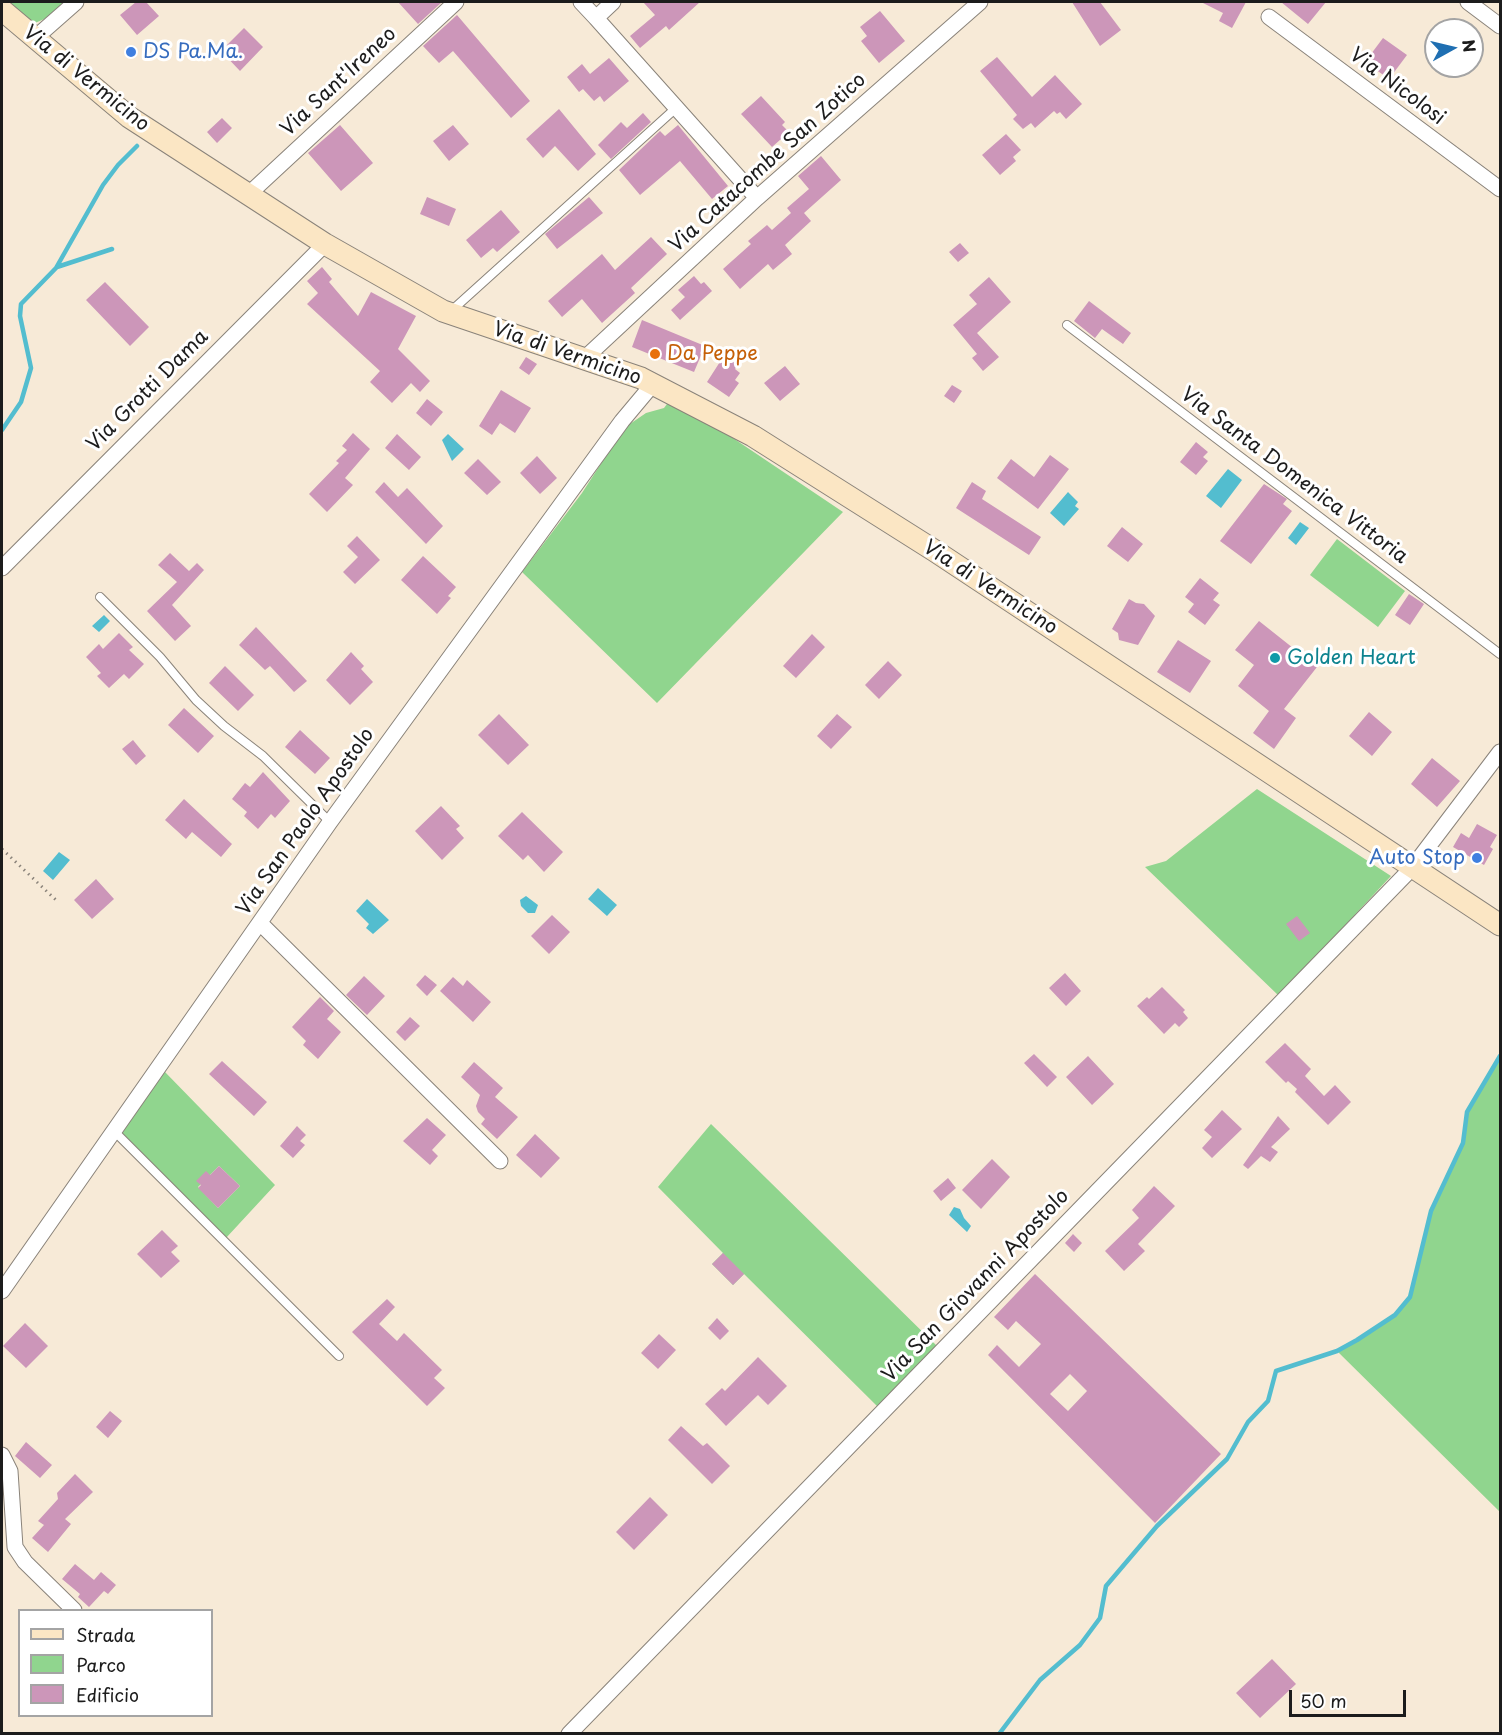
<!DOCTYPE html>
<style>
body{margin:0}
#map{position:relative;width:1502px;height:1735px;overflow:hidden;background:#f7ead7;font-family:"Playpen Sans",sans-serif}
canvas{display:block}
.frame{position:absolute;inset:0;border:3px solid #1c1c1c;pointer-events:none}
.legend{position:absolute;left:18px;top:1609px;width:195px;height:108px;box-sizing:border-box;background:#fff;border:2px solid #a4a4a4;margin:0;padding:8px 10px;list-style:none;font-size:18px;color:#1c1c1c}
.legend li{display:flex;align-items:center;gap:12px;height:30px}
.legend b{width:30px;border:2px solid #a4a4a4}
.north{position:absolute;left:1424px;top:18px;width:60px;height:60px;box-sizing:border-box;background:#fff;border:2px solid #a4a4a4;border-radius:50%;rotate:82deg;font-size:16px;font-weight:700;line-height:24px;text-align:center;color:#1c1c1c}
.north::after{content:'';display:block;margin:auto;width:21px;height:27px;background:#1f6fb2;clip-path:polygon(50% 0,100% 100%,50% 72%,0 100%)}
.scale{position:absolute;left:1289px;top:1690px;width:117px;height:27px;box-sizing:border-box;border:3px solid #1c1c1c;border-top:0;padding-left:8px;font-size:18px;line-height:21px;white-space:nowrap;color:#1c1c1c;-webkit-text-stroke:4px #fff;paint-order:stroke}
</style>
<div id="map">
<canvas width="1502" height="1735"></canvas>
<div class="frame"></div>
<ul class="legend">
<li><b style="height:8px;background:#fbe6c4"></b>Strada</li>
<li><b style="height:16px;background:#90d58e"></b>Parco</li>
<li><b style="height:16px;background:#cc96b9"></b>Edificio</li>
</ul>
<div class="north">N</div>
<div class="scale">50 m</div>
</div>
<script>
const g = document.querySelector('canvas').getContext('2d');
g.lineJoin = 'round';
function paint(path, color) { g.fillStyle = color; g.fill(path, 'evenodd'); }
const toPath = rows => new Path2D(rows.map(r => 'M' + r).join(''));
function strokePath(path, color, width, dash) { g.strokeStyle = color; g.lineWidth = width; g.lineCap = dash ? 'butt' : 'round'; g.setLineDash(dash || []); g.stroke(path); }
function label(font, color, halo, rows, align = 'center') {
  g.font = font + ' "Playpen Sans",sans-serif'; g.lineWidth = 6; g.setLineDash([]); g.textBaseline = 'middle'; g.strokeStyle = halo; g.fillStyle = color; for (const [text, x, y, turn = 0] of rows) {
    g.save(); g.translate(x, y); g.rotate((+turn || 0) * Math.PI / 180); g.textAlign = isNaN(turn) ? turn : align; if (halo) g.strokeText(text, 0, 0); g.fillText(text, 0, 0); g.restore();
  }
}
paint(toPath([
 [2,2,67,2,49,17,35,23,26,23],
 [670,400,721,430,843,512,657,703,522,572,582,493,624,428,646,413,664,408],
 [1337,539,1405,591,1378,627,1310,575],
 [1257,789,1391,876,1279,996,1145,867,1166,861],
 [1500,1056,1500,1512,1337,1351,1395,1315,1410,1297,1431,1211,1463,1143,1467,1112],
 [165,1072,275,1185,226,1238,121,1133],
 [219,1166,240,1186,218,1208,198,1187],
 [711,1124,937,1346,878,1407,744,1274,733,1285,712,1264,723,1253,658,1187]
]), '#90d58e');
paint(toPath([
 [448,434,464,449,452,461,442,440],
 [1228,469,1242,480,1221,508,1206,496],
 [1068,492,1078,502,1075,506,1079,509,1064,526,1050,513],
 [1300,522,1309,528,1296,545,1288,538],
 [104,615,110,621,99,632,92,626],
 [59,852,70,860,53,880,43,871],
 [598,888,617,905,607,916,588,899],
 [526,896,538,905,535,913,528,913,521,906,520,900],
 [367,899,389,920,373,934,366,928,369,924,356,911],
 [954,1207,960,1209,964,1218,971,1226,967,1232,949,1215]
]), '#53bdcf');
strokePath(toPath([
 [57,267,112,249],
 [2,430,21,402,31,368,20,316,21,304,56,268,103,185,118,165,137,146],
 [999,1734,1040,1680,1080,1645,1100,1618,1106,1586,1157,1526,1227,1459,1248,1422,1268,1401,1276,1371,1337,1351,1357,1340,1395,1315,1410,1297,1431,1211,1463,1143,1467,1112,1500,1056]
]), '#53bdcf', 4.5);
paint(toPath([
 [136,2,146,2,159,16,137,35,120,15],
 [398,2,442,2,418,24],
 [643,2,700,2,669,30,666,26,640,48,630,36,655,15],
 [1072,2,1100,2,1121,30,1100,46],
 [1201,2,1246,2,1232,28,1219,21,1223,13],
 [1281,2,1326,2,1308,24],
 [880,11,905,41,879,63,861,41,867,36,860,27],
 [457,15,530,101,511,118,453,51,439,63,423,46],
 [244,28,263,47,240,71,221,51],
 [1383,38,1407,55,1389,79,1365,62],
 [997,57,1032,97,1055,75,1082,104,1066,119,1060,112,1057,114,1054,111,1035,128,1031,123,1023,129,1013,119,1017,115,980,71],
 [609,58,629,81,604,102,600,96,594,101,583,89,579,92,567,77,582,64,590,74],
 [761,96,785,122,782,125,789,132,772,147,741,114],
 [559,109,596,154,578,171,555,146,543,158,526,139],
 [643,113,651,122,611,159,598,145,621,122,627,128],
 [222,118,232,128,217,143,207,132],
 [340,125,373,163,341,191,308,153],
 [453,125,469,144,449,161,433,141],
 [678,125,728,186,712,199,680,161,640,195,619,170,660,131,665,136],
 [1006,134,1021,150,1013,157,1016,161,1000,175,982,155],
 [821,156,841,180,804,213,811,221,785,245,792,254,773,270,768,264,740,289,723,269,751,244,748,241,767,225,772,230,791,213,787,208,809,189,798,176],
 [427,197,456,209,449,226,420,214],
 [589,197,603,213,557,249,545,234],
 [501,210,520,232,497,252,493,248,481,258,466,240],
 [651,237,667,254,631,288,635,293,602,323,582,299,562,317,548,301,602,254,615,270],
 [960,243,969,253,958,262,949,252],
 [322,267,332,279,329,282,358,316,371,292,416,316,398,349,430,381,420,392,411,383,392,403,370,382,380,371,307,304,318,293,307,281],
 [694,276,701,284,704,282,712,291,680,320,671,310,685,297,678,290],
 [989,277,1011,302,977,333,999,357,983,371,972,358,977,354,953,325,977,304,969,295],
 [105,282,149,327,130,346,86,300],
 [1089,301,1131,333,1123,344,1102,329,1095,338,1074,321],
 [642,320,705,346,694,372,632,347],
 [725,354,739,363,735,369,740,373,735,380,739,383,729,397,707,382],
 [526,357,537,364,529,375,519,368],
 [785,366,800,384,780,401,764,383],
 [952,385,962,391,954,403,944,396],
 [501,390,531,408,515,433,500,423,492,435,479,426],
 [427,399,443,412,431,426,416,413],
 [353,433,370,449,345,478,353,485,327,512,309,494,339,463,336,461,347,450,342,446],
 [397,434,421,457,409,470,385,448],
 [1196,442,1208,452,1203,457,1208,461,1196,475,1180,462],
 [1050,455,1069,469,1038,509,997,478,1011,459,1034,477],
 [537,456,557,478,540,494,520,473],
 [478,459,501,482,487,495,464,473],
 [384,482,398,497,407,488,443,526,426,544,375,492],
 [972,482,986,491,982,499,1041,537,1029,555,956,508],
 [1264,484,1287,499,1283,504,1292,511,1251,564,1220,541],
 [1122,527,1143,544,1128,562,1107,546],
 [357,536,380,560,355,584,343,572,358,557,347,546],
 [170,553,189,571,197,563,204,570,172,605,191,626,175,641,147,611,177,582,158,565],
 [423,556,456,587,448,596,451,598,437,614,401,580],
 [1200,578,1219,593,1213,600,1220,605,1205,625,1188,612,1194,604,1185,597],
 [1409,594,1424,604,1410,625,1395,615],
 [1129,599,1136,603,1144,604,1155,616,1138,645,1119,640,1118,633,1112,629],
 [1259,621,1317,667,1284,709,1296,718,1274,749,1253,733,1269,711,1238,686,1254,665,1235,650],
 [256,627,307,681,294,692,270,666,265,670,239,645],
 [119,633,133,647,129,650,144,664,129,679,124,674,109,688,97,676,101,673,86,657,99,644,103,649],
 [812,634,825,647,796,678,783,666],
 [1178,640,1211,661,1190,693,1157,672],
 [351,652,364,666,361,669,373,682,350,705,326,680],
 [888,661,902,675,879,699,865,685],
 [225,666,254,695,238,711,209,683],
 [184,708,214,736,198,753,168,725],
 [1369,712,1392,732,1372,756,1349,736],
 [499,714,529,745,508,765,478,735],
 [837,714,852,727,831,749,817,736],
 [300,730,330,758,315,774,285,747],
 [133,740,146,756,136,765,122,749],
 [1432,758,1460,781,1437,807,1411,784],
 [263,772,290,801,275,818,271,814,258,829,244,816,247,812,232,799,245,783,250,787],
 [184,799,232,844,221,857,192,832,186,839,165,820],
 [441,806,460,826,456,829,464,838,442,860,415,831],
 [522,812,563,852,544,872,528,855,523,860,498,836],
 [1477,824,1497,835,1490,847,1493,849,1484,865,1453,847,1461,833,1469,838],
 [96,879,114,899,92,919,74,900],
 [552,915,570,932,549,954,531,936],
 [1297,916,1310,933,1299,941,1286,924],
 [1065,973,1081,991,1066,1006,1049,988],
 [425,975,437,985,427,996,416,985],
 [364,976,385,996,367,1015,346,995],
 [453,977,463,986,467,980,491,1002,473,1022,440,991],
 [1162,987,1185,1010,1183,1012,1188,1018,1179,1027,1175,1023,1164,1034,1137,1006,1147,997,1149,999],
 [320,997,334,1011,327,1019,341,1032,318,1059,303,1045,306,1041,292,1027],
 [410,1017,420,1026,405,1041,396,1032],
 [1285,1043,1311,1069,1305,1076,1324,1096,1335,1085,1351,1102,1328,1125,1295,1092,1297,1089,1288,1081,1286,1083,1265,1062],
 [1034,1054,1057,1077,1047,1087,1024,1063],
 [1088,1056,1114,1084,1092,1105,1066,1077],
 [222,1061,267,1102,254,1116,209,1074],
 [474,1062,503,1088,495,1097,518,1117,497,1139,481,1124,485,1119,478,1112,476,1106,480,1095,461,1077],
 [1222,1110,1242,1129,1212,1158,1202,1148,1212,1137,1204,1130],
 [1278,1116,1290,1129,1271,1147,1278,1152,1270,1162,1261,1156,1248,1169,1243,1165],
 [427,1118,446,1135,432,1150,438,1156,430,1165,403,1141],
 [297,1126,306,1135,300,1141,305,1145,293,1158,280,1146],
 [535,1134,560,1158,541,1178,516,1155],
 [992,1159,1010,1177,981,1209,962,1190],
 [219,1166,240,1186,218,1208,198,1188,201,1185,196,1181,206,1171,210,1175],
 [948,1178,956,1188,941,1201,933,1191],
 [1154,1186,1175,1206,1138,1244,1145,1251,1124,1271,1105,1251,1139,1218,1132,1210],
 [162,1230,178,1246,171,1252,180,1261,161,1278,137,1254],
 [1073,1234,1082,1243,1074,1252,1065,1243],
 [723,1253,744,1274,733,1285,712,1264],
 [1035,1274,1221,1454,1155,1523,988,1355,997,1345,1019,1367,1041,1344,1016,1321,1008,1330,994,1317],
 [1070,1374,1087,1391,1068,1411,1050,1394],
 [387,1299,395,1307,379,1324,397,1341,404,1333,442,1370,434,1378,445,1388,427,1406,352,1332],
 [717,1318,729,1331,720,1340,708,1328],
 [25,1323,48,1346,26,1368,3,1346],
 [659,1334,676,1350,658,1369,641,1353],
 [758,1357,787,1386,768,1405,758,1395,726,1426,705,1404,722,1388,725,1391],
 [110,1411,122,1421,108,1438,96,1427],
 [681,1426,703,1446,707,1443,730,1466,712,1484,668,1440],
 [26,1442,52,1465,40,1478,15,1456],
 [75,1474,93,1492,65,1519,71,1524,48,1552,32,1538,44,1525,38,1521,58,1499,57,1493],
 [650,1497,668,1515,634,1550,616,1532],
 [75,1564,94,1580,101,1572,116,1585,108,1594,104,1591,89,1607,78,1597,80,1594,62,1579],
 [1272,1659,1296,1684,1260,1718,1236,1693]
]), '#cc96b9');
const service = toPath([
 [450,312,676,108],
 [1067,325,1500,654],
 [100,597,160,657,196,700,224,726,263,756,330,822],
 [115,1132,339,1356]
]);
const minor = toPath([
 [581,2,596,18,613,2],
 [1468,2,1500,26],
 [1269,17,1500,189],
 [596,18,757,198],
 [34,39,76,2],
 [250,193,456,2],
 [585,358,757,198,980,2],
 [2,568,325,244],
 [260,923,500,1161],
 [2,1291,330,822,622,421,653,384],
 [2,1455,10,1471,15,1547,25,1562,74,1610],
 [569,1734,1412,868,1500,752]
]);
const secondary = toPath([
 [2,10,129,117,325,244,443,311,641,378,753,436,935,551,1500,925]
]);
strokePath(service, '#8a837a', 10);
strokePath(minor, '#8a837a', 17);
strokePath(secondary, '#8a837a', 23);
strokePath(toPath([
 [2,849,57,901]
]), '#8a837a', 3, [1.5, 4.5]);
strokePath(service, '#fff', 8);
strokePath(minor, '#fff', 15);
strokePath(secondary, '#fbe6c4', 21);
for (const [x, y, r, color] of [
 [131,52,6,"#3f7fe0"],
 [655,354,6,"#e8710a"],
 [1275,658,6,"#0f9aa8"],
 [1477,858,6,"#3f7fe0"]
]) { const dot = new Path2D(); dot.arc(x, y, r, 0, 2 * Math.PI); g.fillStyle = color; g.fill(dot); strokePath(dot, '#fff', 2); }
label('20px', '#366cbe', '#fff', [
 ["DS Pa.Ma.",143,52],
 ["Auto Stop",1465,858,"right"]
], 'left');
label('20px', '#1c1c1c', '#fff', [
 ["Via di Vermicino",86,79,39],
 ["Via Sant'Ireneo",339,82,-43],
 ["Via Nicolosi",1397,87,37],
 ["Via Catacombe San Zotico",768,163,-42],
 ["Via di Vermicino",567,354,19],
 ["Via Grotti Dama",148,391,-45],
 ["Via Santa Domenica Vittoria",1294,476,37],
 ["Via di Vermicino",990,588,33],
 ["Via San Paolo Apostolo",306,822,-55],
 ["Via San Giovanni Apostolo",976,1286,-46]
]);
label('20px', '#c56008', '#fff', [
 ["Da Peppe",667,354]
], 'left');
label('20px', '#0d838f', '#fff', [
 ["Golden Heart",1287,658]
], 'left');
</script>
